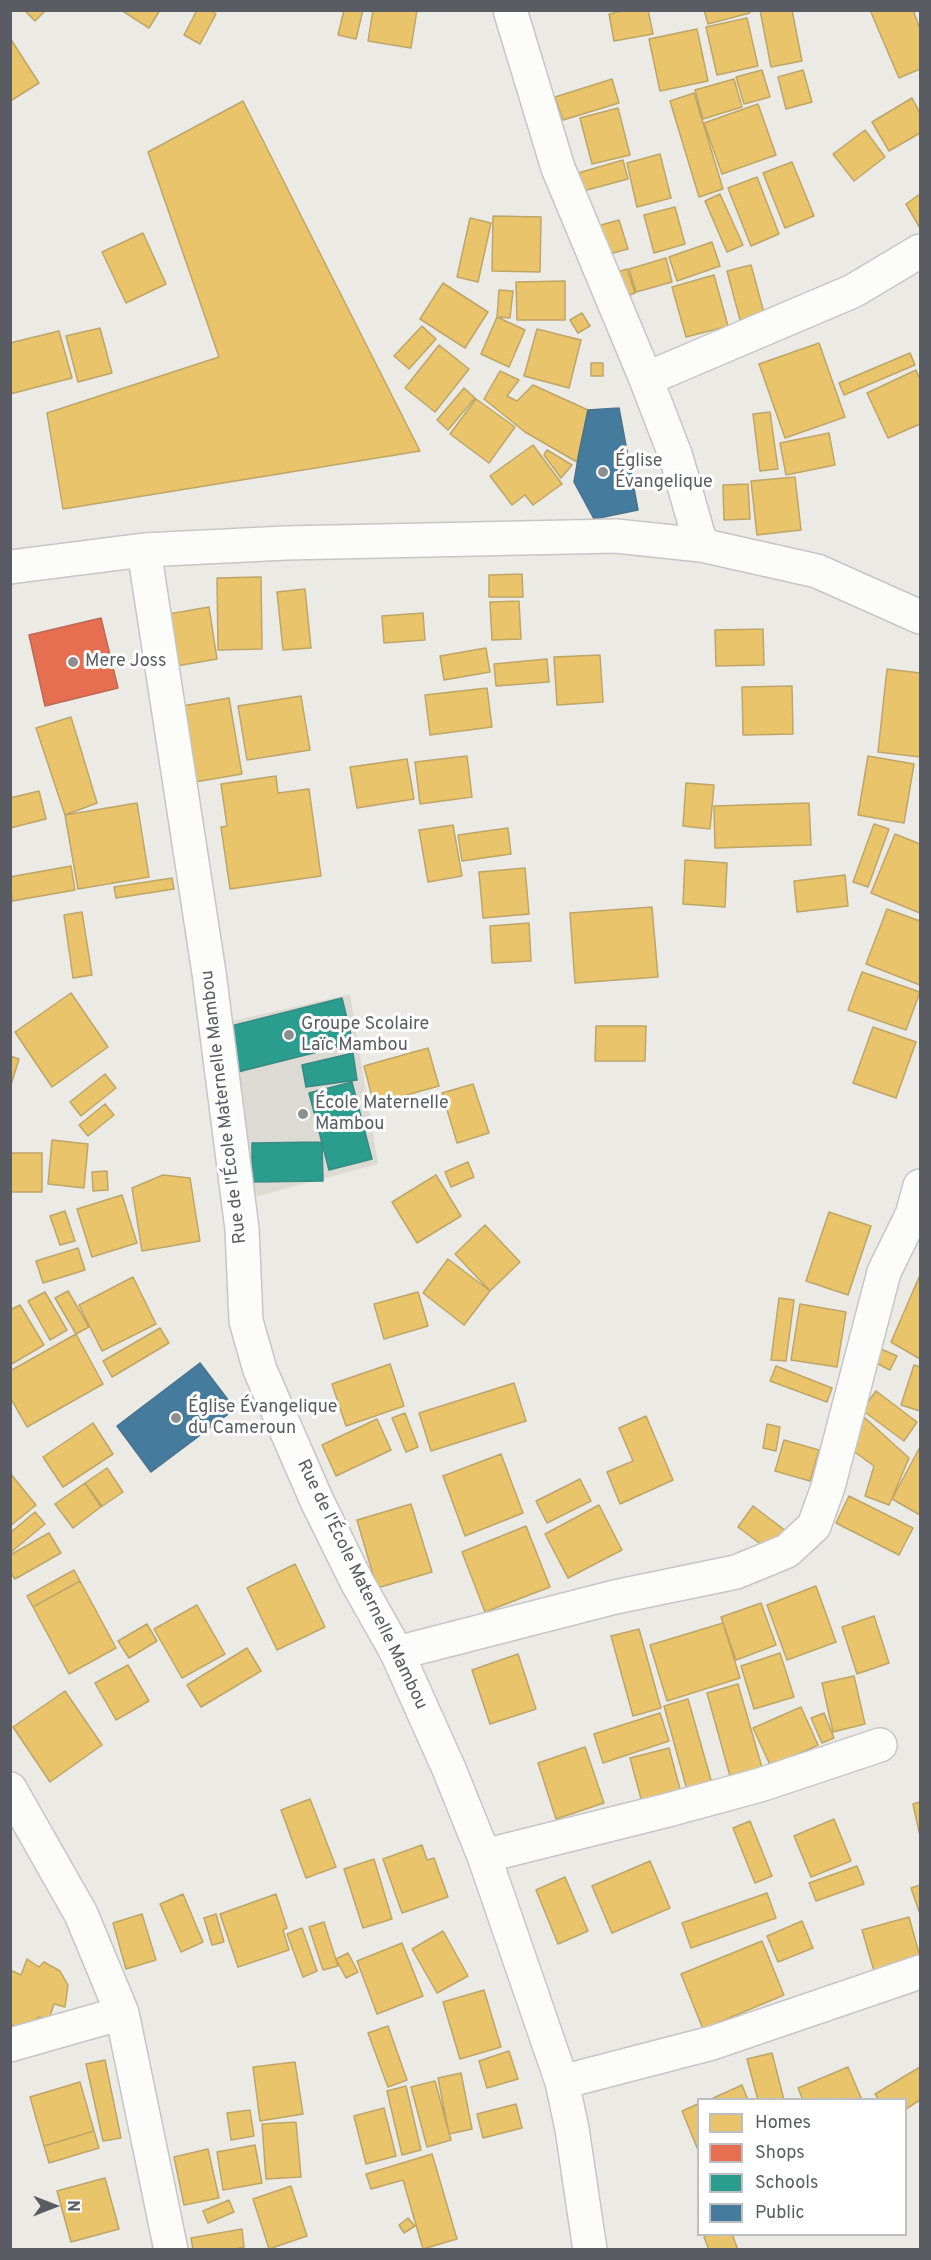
<!DOCTYPE html>
<meta charset="utf-8">
<style>
body{margin:0}
#map{position:relative;width:931px;height:2260px;overflow:hidden;background:#ebeae4;font-family:Overpass,sans-serif}
canvas{display:block}
.frame{position:absolute;inset:0;border:12px solid #5a5c63;pointer-events:none}
.legend{position:absolute;left:697px;top:2098px;width:210px;height:138px;box-sizing:border-box;background:#fff;border:2px solid #bdbec1;margin:0;padding:8px 10px;list-style:none;font-size:18px;color:#5a5c63}
.legend li{display:flex;align-items:center;gap:12px;height:30px}
.legend b{width:30px;border:2px solid #bdbec1}
.north{position:absolute;left:24px;top:2176px;width:60px;height:60px;-webkit-text-stroke:4px #fff;paint-order:stroke;rotate:90deg;font-size:16px;font-weight:700;line-height:24px;text-align:center;color:#5a5c63}
.north::after{content:'';display:block;margin:auto;width:21px;height:27px;background:#5a5c63;clip-path:polygon(50% 0,100% 100%,50% 72%,0 100%)}
</style>
<div id="map">
<canvas width="931" height="2260"></canvas>
<div class="frame"></div>
<ul class="legend">
<li><b style="height:16px;background:#e9c46a"></b>Homes</li>
<li><b style="height:16px;background:#e76f51"></b>Shops</li>
<li><b style="height:16px;background:#2a9d8f"></b>Schools</li>
<li><b style="height:16px;background:#457b9d"></b>Public</li>
</ul>
<div class="north">N</div>
</div>
<script>
const g = document.querySelector('canvas').getContext('2d');
g.lineJoin = 'round';
function paint(path, color) { g.fillStyle = color; g.fill(path, 'evenodd'); }
const toPath = rows => new Path2D(rows.map(r => 'M' + r).join(''));
function strokePath(path, color, width, dash) { g.strokeStyle = color; g.lineWidth = width; g.lineCap = dash ? 'butt' : 'round'; g.setLineDash(dash || []); g.stroke(path); }
function label(font, color, halo, rows, align = 'center') {
  g.font = font + ' Overpass,sans-serif'; g.lineWidth = 6; g.setLineDash([]); g.textBaseline = 'middle'; g.strokeStyle = halo; g.fillStyle = color; for (const [text, x, y, turn = 0] of rows) {
    g.save(); g.translate(x, y); g.rotate((+turn || 0) * Math.PI / 180); g.textAlign = isNaN(turn) ? turn : align; if (halo) g.strokeText(text, 0, 0); g.fillText(text, 0, 0); g.restore();
  }
}
paint(toPath([
 [350,994,378,1164,247,1199,219,1024]
]), '#dcdad2');
const homes = toPath([
 [24,10,46,10,35,21,24,10],
 [121,10,160,10,149,28,121,10],
 [197,10,210,10,216,14,200,44,184,35,197,10],
 [344,10,363,10,356,39,338,35,344,10],
 [373,10,417,10,411,48,368,41,373,10],
 [627,10,648,10,653,34,614,41,609,14,627,10],
 [704,10,749,10,750,13,708,24,704,10],
 [760,10,792,10,802,61,771,67,760,10],
 [870,10,913,10,920,29,920,69,899,78,870,10],
 [747,18,758,66,717,75,706,27,747,18],
 [697,29,708,81,660,91,649,39,697,29],
 [10,38,39,83,12,100,10,98,10,38],
 [762,70,770,97,744,104,736,77,762,70],
 [803,70,812,102,786,109,778,77,803,70],
 [612,79,619,103,563,120,555,97,612,79],
 [734,79,742,107,703,119,695,90,734,79],
 [694,93,723,189,699,197,670,101,694,93],
 [912,98,920,113,920,133,889,151,872,122,912,98],
 [243,101,420,451,63,509,47,413,219,357,148,152,243,101],
 [758,104,776,155,722,174,704,123,758,104],
 [618,108,630,155,592,164,580,118,618,108],
 [865,130,885,157,854,181,833,154,865,130],
 [660,154,671,198,637,207,627,163,660,154],
 [623,160,628,179,583,191,578,173,623,160],
 [792,162,814,216,785,228,763,173,792,162],
 [757,177,779,234,751,246,728,188,757,177],
 [720,194,743,245,727,252,705,201,720,194],
 [920,194,920,228,906,204,920,194],
 [675,207,685,244,654,253,644,215,675,207],
 [493,216,541,217,540,272,492,271,493,216],
 [470,218,491,223,478,282,457,277,470,218],
 [619,220,628,249,602,256,594,227,619,220],
 [143,233,166,284,126,303,102,252,143,233],
 [712,242,720,266,677,281,669,257,712,242],
 [666,258,672,282,636,292,629,269,666,258],
 [751,265,767,324,743,331,727,271,751,265],
 [627,269,635,293,616,300,608,275,627,269],
 [714,275,728,326,686,337,672,287,714,275],
 [565,281,565,320,517,320,516,282,565,281],
 [443,283,488,312,465,348,420,319,443,283],
 [499,290,513,291,510,318,497,317,499,290],
 [582,313,590,326,578,333,570,320,582,313],
 [497,317,525,330,509,367,481,354,497,317],
 [422,326,436,339,409,369,394,356,422,326],
 [100,328,112,373,78,382,66,336,100,328],
 [537,329,581,340,569,388,524,376,537,329],
 [59,331,72,378,10,394,10,343,59,331],
 [819,343,845,417,785,438,759,364,819,343],
 [439,345,469,369,435,412,405,388,439,345],
 [910,353,915,365,844,395,839,383,910,353],
 [591,363,603,363,603,376,591,376,591,363],
 [916,370,920,380,920,424,888,438,867,393,916,370],
 [500,371,519,380,507,396,517,401,533,385,588,410,577,462,525,432,484,399,500,371],
 [464,388,475,398,448,430,437,420,464,388],
 [476,399,515,427,489,463,450,434,476,399],
 [770,412,778,469,760,471,753,414,770,412],
 [829,433,835,465,786,475,780,443,829,433],
 [533,445,562,484,533,505,525,495,512,505,490,476,533,445],
 [547,450,572,465,561,478,544,455,547,450],
 [795,477,801,530,757,535,751,481,795,477],
 [748,484,750,519,724,520,723,485,748,484],
 [522,574,523,597,489,597,489,575,522,574],
 [261,577,262,649,218,650,217,578,261,577],
 [305,589,311,648,283,650,277,592,305,589],
 [519,601,521,639,492,640,490,602,519,601],
 [209,607,217,659,171,667,163,615,209,607],
 [423,613,425,640,384,643,382,616,423,613],
 [763,629,764,665,716,666,715,630,763,629],
 [486,648,490,672,444,680,440,656,486,648],
 [600,655,603,702,557,705,554,657,600,655],
 [547,659,549,682,496,686,494,664,547,659],
 [887,669,920,673,920,757,878,752,887,669],
 [792,686,793,734,743,735,742,687,792,686],
 [487,688,492,727,430,735,425,695,487,688],
 [301,696,310,750,247,760,238,706,301,696],
 [229,698,242,774,189,783,176,707,229,698],
 [71,717,97,803,65,815,36,728,71,717],
 [467,756,472,797,420,804,415,762,467,756],
 [868,756,914,764,904,823,858,815,868,756],
 [407,759,414,799,357,808,350,767,407,759],
 [276,776,278,793,309,789,321,876,230,889,221,827,227,826,221,784,276,776],
 [686,783,714,785,710,829,683,826,686,783],
 [39,791,46,819,10,828,10,798,39,791],
 [137,803,149,877,78,889,65,815,137,803],
 [809,803,811,845,715,848,714,806,809,803],
 [874,824,889,829,868,887,853,882,874,824],
 [453,825,462,876,428,882,419,830,453,825],
 [508,828,511,854,462,861,458,835,508,828],
 [895,834,920,844,920,913,871,893,895,834],
 [685,860,727,863,725,907,683,904,685,860],
 [71,866,75,890,12,901,10,877,71,866],
 [525,868,529,914,483,918,479,872,525,868],
 [845,875,848,906,797,912,794,881,845,875],
 [172,878,174,889,116,898,114,887,172,878],
 [652,907,658,977,575,983,570,913,652,907],
 [887,909,920,921,920,985,866,964,887,909],
 [82,912,92,975,73,978,64,915,82,912],
 [529,923,531,961,492,963,490,926,529,923],
 [862,972,920,992,906,1030,848,1010,862,972],
 [71,993,108,1047,52,1087,15,1032,71,993],
 [596,1026,646,1026,645,1061,595,1061,596,1026],
 [873,1027,916,1042,896,1098,853,1083,873,1027],
 [428,1048,439,1086,374,1104,364,1066,428,1048],
 [10,1056,19,1059,10,1088,10,1056],
 [105,1074,116,1088,81,1116,70,1102,105,1074],
 [473,1084,489,1133,457,1143,442,1093,473,1084],
 [105,1104,114,1115,88,1136,79,1125,105,1104],
 [52,1140,88,1144,84,1188,48,1184,52,1140],
 [10,1153,42,1153,42,1192,10,1192,10,1153],
 [468,1162,474,1177,451,1187,445,1172,468,1162],
 [107,1171,108,1190,93,1191,92,1172,107,1171],
 [163,1175,190,1178,200,1241,142,1251,132,1188,163,1175],
 [436,1175,461,1216,417,1243,392,1202,436,1175],
 [122,1195,137,1243,92,1257,77,1209,122,1195],
 [65,1211,75,1241,60,1245,50,1216,65,1211],
 [829,1212,871,1226,848,1295,806,1281,829,1212],
 [485,1225,520,1262,490,1291,455,1254,485,1225],
 [78,1248,85,1270,43,1283,36,1261,78,1248],
 [448,1259,490,1291,464,1325,423,1293,448,1259],
 [920,1275,920,1359,891,1342,920,1275],
 [133,1277,156,1324,102,1351,79,1305,133,1277],
 [68,1291,89,1327,76,1334,55,1298,68,1291],
 [45,1292,67,1330,50,1340,28,1301,45,1292],
 [418,1292,428,1326,384,1339,374,1304,418,1292],
 [779,1298,794,1300,786,1361,771,1360,779,1298],
 [800,1304,846,1312,837,1367,791,1360,800,1304],
 [20,1305,44,1345,10,1365,10,1310,20,1305],
 [160,1328,169,1343,112,1377,103,1361,160,1328],
 [76,1334,103,1384,27,1427,10,1397,10,1371,76,1334],
 [881,1349,897,1356,890,1370,874,1362,881,1349],
 [390,1364,404,1406,346,1426,332,1384,390,1364],
 [914,1365,920,1367,920,1411,901,1405,914,1365],
 [776,1366,832,1388,827,1402,770,1381,776,1366],
 [514,1383,526,1421,431,1451,419,1413,514,1383],
 [876,1391,917,1422,904,1441,862,1410,876,1391],
 [405,1413,418,1447,406,1452,392,1418,405,1413],
 [646,1416,673,1480,620,1504,607,1472,633,1461,619,1428,646,1416],
 [865,1418,909,1458,889,1505,865,1496,874,1466,845,1445,865,1418],
 [377,1419,391,1450,336,1476,322,1445,377,1419],
 [93,1423,113,1454,63,1487,43,1457,93,1423],
 [767,1424,780,1427,776,1451,763,1448,767,1424],
 [784,1440,819,1450,810,1481,775,1471,784,1440],
 [920,1447,920,1515,892,1499,920,1447],
 [501,1454,523,1513,465,1536,443,1476,501,1454],
 [107,1468,123,1492,101,1507,85,1483,107,1468],
 [10,1473,36,1505,10,1526,10,1473],
 [580,1479,591,1501,547,1523,536,1501,580,1479],
 [85,1483,102,1506,73,1528,55,1504,85,1483],
 [849,1496,913,1528,899,1555,836,1523,849,1496],
 [411,1504,432,1572,377,1588,357,1520,411,1504],
 [599,1505,622,1550,568,1578,545,1534,599,1505],
 [753,1506,786,1531,771,1552,738,1527,753,1506],
 [35,1512,45,1524,10,1553,10,1533,35,1512],
 [526,1526,550,1587,485,1612,462,1552,526,1526],
 [49,1533,61,1553,15,1579,10,1572,10,1555,49,1533],
 [295,1564,325,1627,277,1650,247,1588,295,1564],
 [74,1570,80,1581,33,1607,27,1596,74,1570],
 [80,1581,116,1648,69,1674,33,1607,80,1581],
 [816,1586,836,1642,787,1660,767,1605,816,1586],
 [761,1603,776,1645,736,1660,721,1617,761,1603],
 [197,1605,225,1654,182,1678,154,1629,197,1605],
 [874,1616,889,1663,857,1674,842,1627,874,1616],
 [723,1623,740,1678,667,1701,650,1645,723,1623],
 [147,1624,157,1641,129,1658,118,1641,147,1624],
 [639,1629,661,1708,633,1716,611,1636,639,1629],
 [247,1648,261,1671,201,1707,187,1685,247,1648],
 [780,1653,794,1697,754,1709,741,1666,780,1653],
 [518,1654,536,1709,490,1724,472,1670,518,1654],
 [128,1665,149,1701,116,1720,95,1683,128,1665],
 [854,1676,865,1724,833,1732,822,1683,854,1676],
 [738,1684,765,1778,733,1787,707,1693,738,1684],
 [65,1691,102,1745,50,1782,13,1727,65,1691],
 [688,1699,715,1794,690,1801,664,1706,688,1699],
 [801,1707,818,1745,771,1767,753,1728,801,1707],
 [660,1713,669,1741,603,1763,594,1734,660,1713],
 [824,1713,834,1738,822,1743,811,1718,824,1713],
 [585,1747,604,1803,556,1819,538,1763,585,1747],
 [669,1748,683,1800,644,1810,630,1758,669,1748],
 [310,1799,336,1867,306,1878,281,1810,310,1799],
 [920,1802,920,1836,913,1804,920,1802],
 [834,1819,851,1861,811,1877,794,1836,834,1819],
 [750,1821,772,1876,755,1883,733,1828,750,1821],
 [422,1845,427,1860,434,1858,448,1897,402,1913,383,1859,422,1845],
 [374,1859,392,1919,363,1928,344,1869,374,1859],
 [650,1861,670,1908,612,1933,592,1886,650,1861],
 [857,1866,864,1884,816,1901,809,1883,857,1866],
 [565,1877,588,1931,558,1944,536,1890,565,1877],
 [920,1885,920,1914,911,1888,920,1885],
 [767,1893,776,1918,691,1948,682,1923,767,1893],
 [183,1894,203,1942,181,1952,160,1904,183,1894],
 [276,1894,287,1928,283,1930,289,1950,238,1967,220,1914,276,1894],
 [142,1914,156,1960,126,1969,113,1923,142,1914],
 [216,1914,224,1942,212,1945,204,1918,216,1914],
 [909,1917,920,1957,874,1971,862,1930,909,1917],
 [802,1921,813,1948,778,1962,767,1936,802,1921],
 [324,1922,338,1966,323,1970,309,1927,324,1922],
 [302,1928,317,1971,303,1977,287,1934,302,1928],
 [443,1931,468,1976,437,1993,412,1949,443,1931],
 [762,1941,784,1995,703,2029,681,1974,762,1941],
 [402,1943,423,1996,377,2014,357,1961,402,1943],
 [348,1953,358,1972,346,1978,336,1959,348,1953],
 [27,1959,39,1967,44,1962,60,1971,68,1985,65,2007,54,2004,49,2019,38,2017,28,2034,10,2024,10,1970,21,1975,27,1959],
 [484,1990,501,2047,460,2059,443,2002,484,1990],
 [388,2026,407,2080,388,2087,368,2033,388,2026],
 [509,2051,518,2079,487,2088,479,2061,509,2051],
 [772,2053,784,2100,758,2100,747,2059,772,2053],
 [105,2060,121,2138,103,2141,86,2064,105,2060],
 [295,2062,303,2114,260,2121,253,2067,295,2062],
 [848,2067,862,2100,803,2100,798,2088,848,2067],
 [920,2067,920,2100,906,2109,906,2100,879,2100,875,2094,920,2067],
 [461,2073,472,2129,449,2134,438,2078,461,2073],
 [435,2081,451,2140,427,2147,411,2087,435,2081],
 [80,2082,94,2131,44,2146,30,2097,80,2082],
 [742,2085,748,2100,709,2100,742,2085],
 [406,2086,421,2150,402,2155,387,2091,406,2086],
 [516,2104,522,2128,483,2138,477,2114,516,2104],
 [698,2104,698,2150,682,2111,698,2104],
 [384,2108,396,2156,366,2164,354,2116,384,2108],
 [250,2110,254,2136,231,2140,227,2113,250,2110],
 [296,2122,301,2177,266,2179,262,2124,296,2122],
 [94,2131,99,2148,49,2163,44,2146,94,2131],
 [255,2145,262,2183,223,2190,217,2152,255,2145],
 [208,2149,219,2198,184,2205,174,2157,208,2149],
 [432,2154,457,2239,423,2249,403,2180,371,2189,366,2174,432,2154],
 [105,2178,119,2229,71,2242,57,2191,105,2178],
 [291,2186,307,2236,269,2249,253,2199,291,2186],
 [229,2200,234,2212,208,2223,203,2211,229,2200],
 [408,2218,415,2226,404,2233,399,2225,408,2218],
 [242,2229,244,2247,230,2250,193,2250,191,2238,242,2229],
 [709,2234,732,2234,738,2250,709,2250,704,2237,709,2234]
]);
paint(homes, '#e9c46a');
strokePath(homes, '#bea568', 1.5);
const shops = toPath([
 [101,618,118,688,45,706,29,635,101,618]
]);
paint(shops, '#e76f51');
strokePath(shops, '#bd6956', 1.5);
const schools = toPath([
 [342,998,353,1043,234,1073,223,1028,342,998],
 [353,1053,357,1080,306,1087,302,1065,353,1053],
 [352,1082,372,1159,329,1170,309,1093,352,1082],
 [322,1142,323,1181,252,1182,252,1143,322,1142]
]);
paint(schools, '#2a9d8f');
strokePath(schools, '#388a82', 1.5);
const public = toPath([
 [619,408,638,510,594,519,574,482,579,453,588,410,619,408],
 [200,1363,235,1409,151,1472,117,1426,200,1363]
]);
paint(public, '#457b9d');
strokePath(public, '#4b728c', 1.5);
const minor = toPath([
 [510,10,558,168,646,379,676,457,701,545],
 [646,379,853,291,920,251],
 [144,550,209,973,242,1229,246,1321,260,1370,317,1501,357,1582,397,1653,449,1769,484,1856,562,2082,572,2129,590,2250],
 [10,567,144,550,286,543,616,536,701,545,817,571,920,617],
 [397,1653,615,1597,736,1572,787,1551,814,1526,828,1487,884,1272,912,1215,920,1186],
 [10,1789,81,1914,122,2013,10,2045],
 [484,1856,668,1810,760,1785,880,1745],
 [122,2013,171,2250],
 [562,2082,712,2043,920,1972]
]);
strokePath(minor, '#c7c6c6', 36);
strokePath(minor, '#fcfcfb', 33);
for (const [x, y, r, color] of [
 [603,472,6,"#8d8e90"],
 [73,662,6,"#8d8e90"],
 [289,1035,6,"#8d8e90"],
 [303,1114,6,"#8d8e90"],
 [176,1418,6,"#8d8e90"]
]) { const dot = new Path2D(); dot.arc(x, y, r, 0, 2 * Math.PI); g.fillStyle = color; g.fill(dot); strokePath(dot, '#fff', 2); }
label('18px', '#5a5c63', '#fff', [
 ["Église",615,462],
 ["Évangelique",615,483],
 ["Mere Joss",85,662],
 ["Groupe Scolaire",301,1025],
 ["Laïc Mambou",301,1046],
 ["École Maternelle",315,1104],
 ["Mambou",315,1125],
 ["Église Évangelique",188,1408],
 ["du Cameroun",188,1429]
], 'left');
label('18px', '#5a5c63', '#fff', [
 ["Rue de l'École Maternelle Mambou",225,1107,-97],
 ["Rue de l'École Maternelle Mambou",361,1585,64]
]);
</script>
